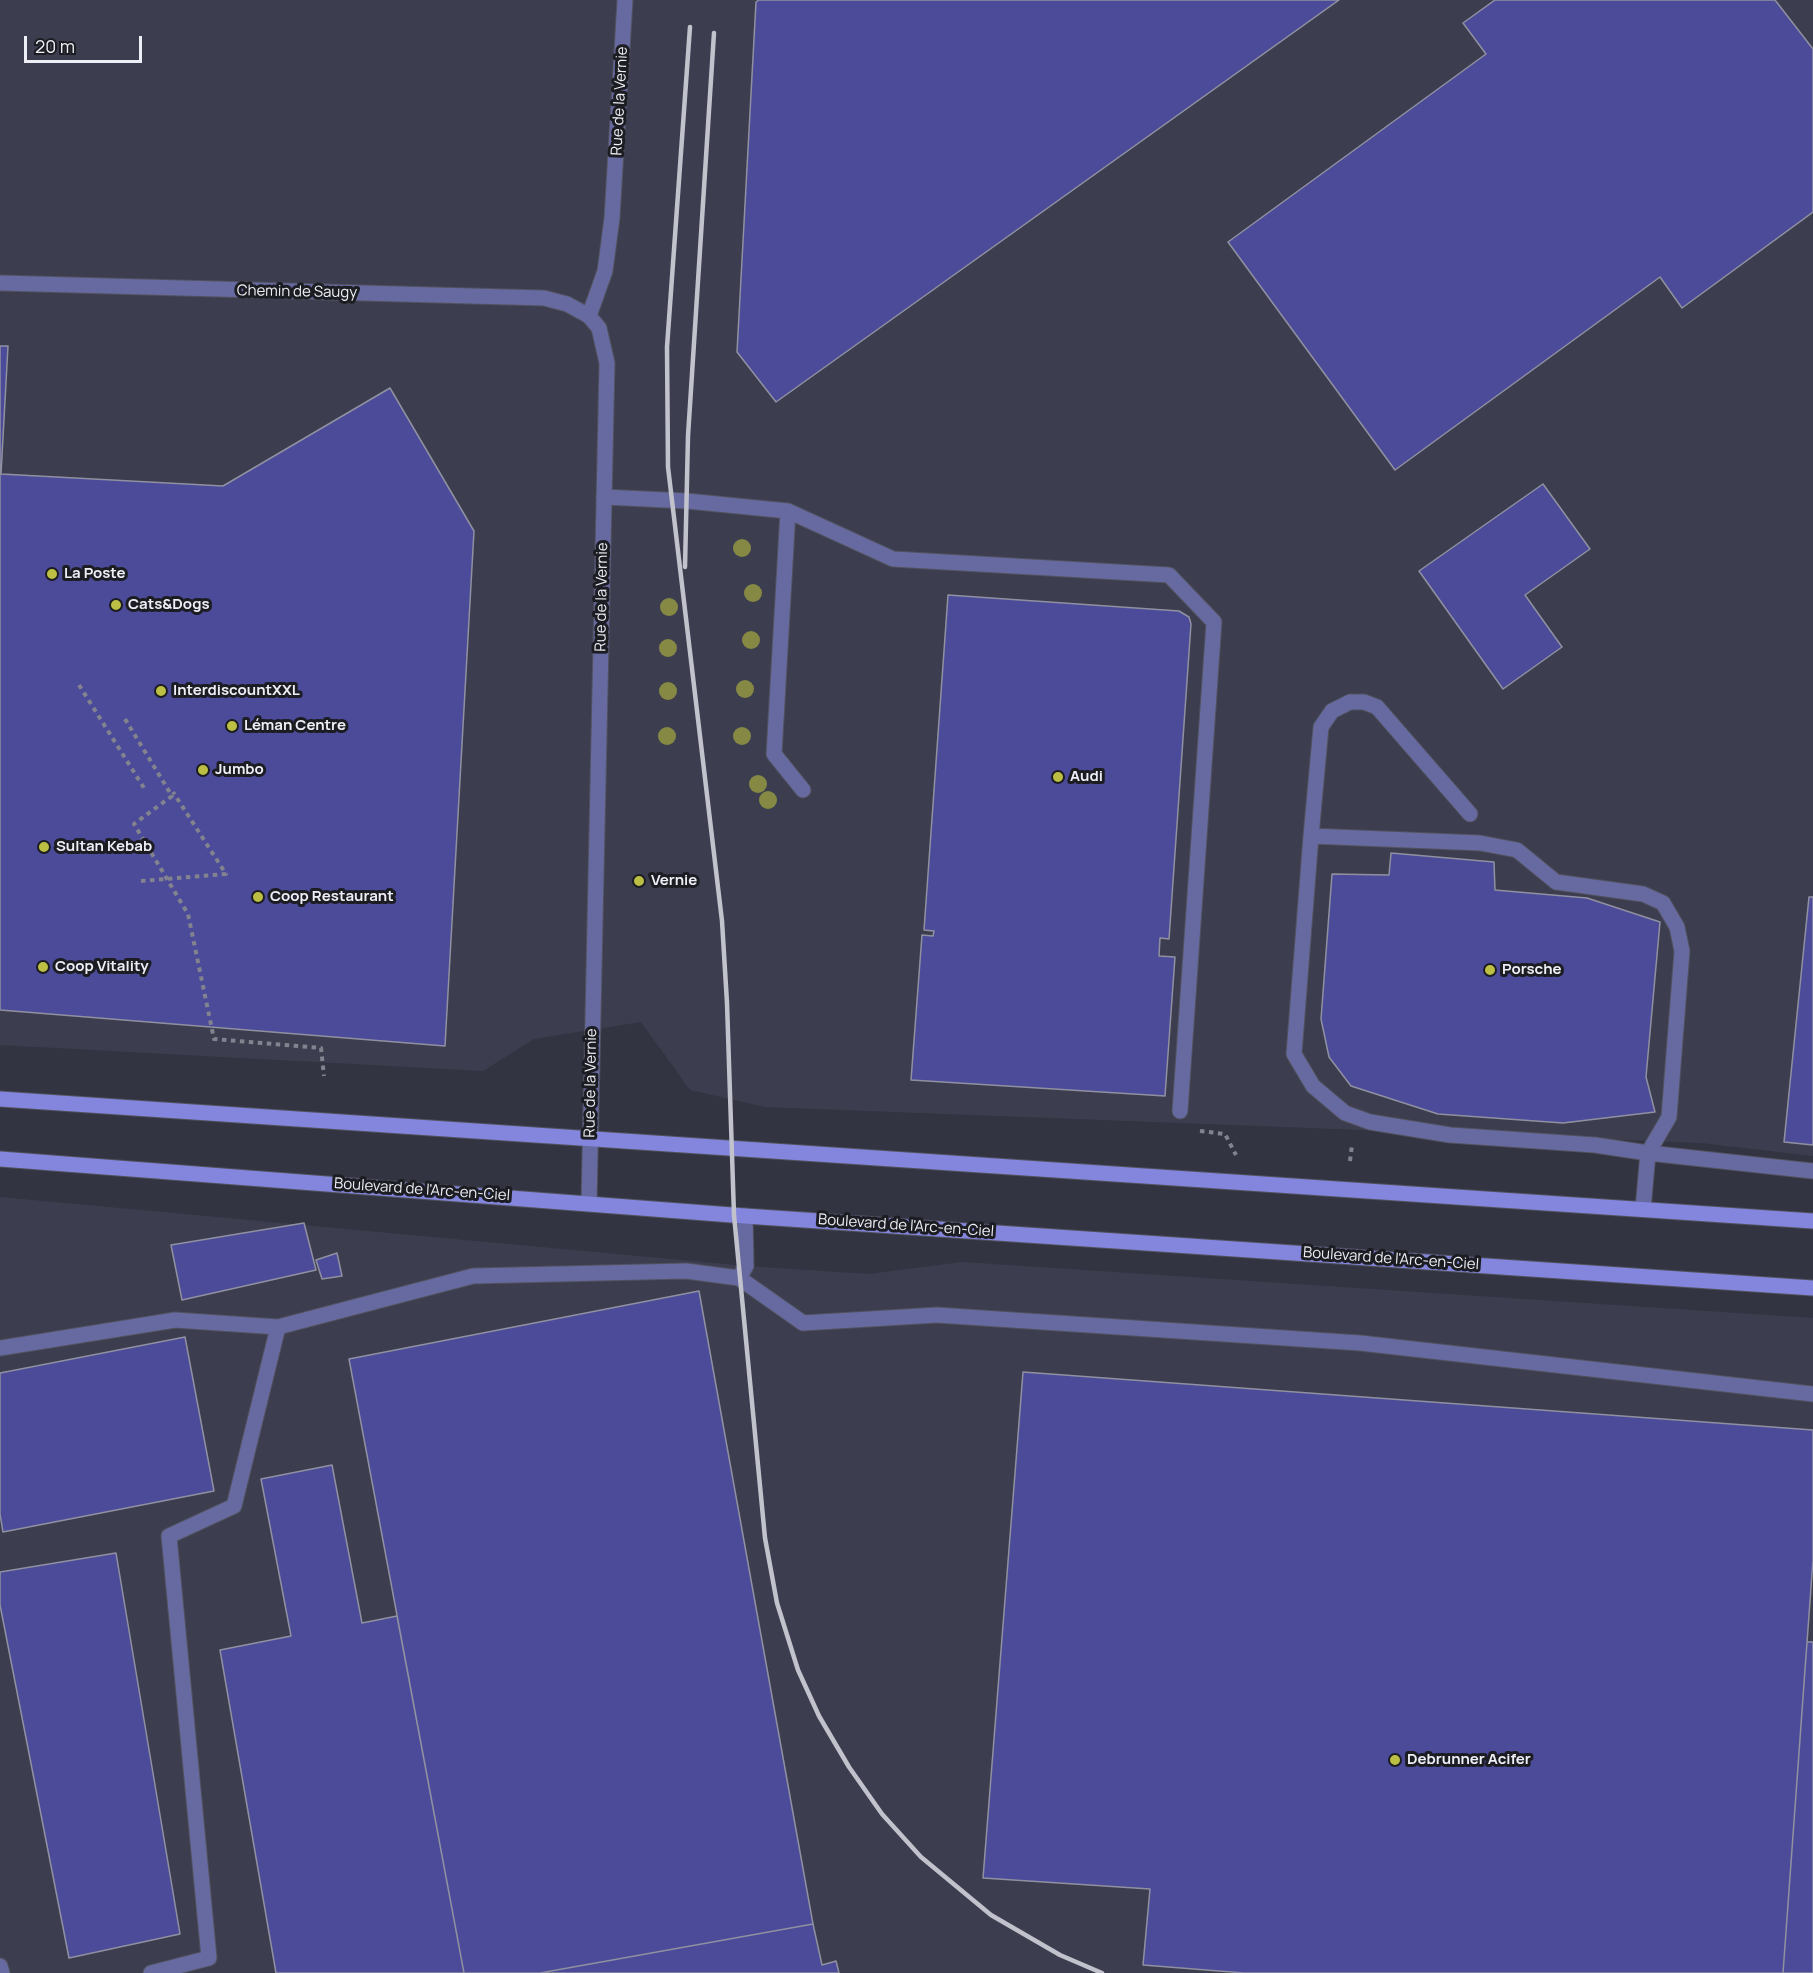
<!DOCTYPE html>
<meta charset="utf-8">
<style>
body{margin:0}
#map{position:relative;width:1813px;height:1973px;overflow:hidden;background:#333441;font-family:Manrope,sans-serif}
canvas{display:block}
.scale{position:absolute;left:24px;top:36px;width:118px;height:27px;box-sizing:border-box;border:3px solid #edeef6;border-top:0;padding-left:8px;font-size:18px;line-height:21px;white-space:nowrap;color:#edeef6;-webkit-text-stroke:4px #1c1d22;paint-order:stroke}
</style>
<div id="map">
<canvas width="1813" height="1973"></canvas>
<div class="scale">20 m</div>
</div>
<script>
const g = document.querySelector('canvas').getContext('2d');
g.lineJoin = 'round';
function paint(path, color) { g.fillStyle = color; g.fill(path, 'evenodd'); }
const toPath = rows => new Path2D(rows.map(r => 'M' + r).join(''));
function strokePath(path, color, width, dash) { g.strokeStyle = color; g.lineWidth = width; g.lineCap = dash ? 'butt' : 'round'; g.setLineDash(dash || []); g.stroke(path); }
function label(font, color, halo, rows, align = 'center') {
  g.font = font + ' Manrope,sans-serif'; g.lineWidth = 6; g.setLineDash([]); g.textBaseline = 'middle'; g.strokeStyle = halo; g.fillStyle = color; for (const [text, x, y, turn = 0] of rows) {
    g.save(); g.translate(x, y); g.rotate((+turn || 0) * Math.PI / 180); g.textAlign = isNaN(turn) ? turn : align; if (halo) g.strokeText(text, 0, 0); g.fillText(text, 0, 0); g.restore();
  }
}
paint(toPath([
 [0,0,1813,0,1813,1156,1701,1143,765,1107,690,1090,641,1022,534,1039,483,1071,0,1045],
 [0,1197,746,1266,869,1274,962,1262,1813,1318,1813,1973,0,1973]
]), '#3c3e50');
const building = toPath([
 [759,0,1339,0,776,402,737,352,756,2,759,0],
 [1495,0,1775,0,1813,49,1813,212,1682,308,1660,277,1395,470,1228,242,1486,54,1463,23,1495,0],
 [0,346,8,346,1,474,223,486,390,388,474,531,445,1046,0,1010,0,346],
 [1543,484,1590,549,1525,595,1562,647,1503,689,1419,571,1543,484],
 [948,595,1179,611,1189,617,1191,624,1169,939,1160,938,1159,956,1175,957,1165,1096,911,1080,922,935,933,936,934,931,924,930,948,595],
 [1391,853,1494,862,1495,890,1587,898,1660,922,1646,1077,1655,1112,1563,1123,1438,1114,1351,1086,1329,1057,1321,1019,1332,874,1389,875,1391,853],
 [1809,897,1813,897,1813,1145,1784,1142,1809,897],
 [304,1223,316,1270,182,1300,171,1245,304,1223],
 [337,1253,342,1276,322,1279,316,1260,337,1253],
 [699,1291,813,1924,540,1973,464,1973,349,1359,699,1291],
 [185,1337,214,1491,3,1532,0,1514,0,1373,185,1337],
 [1023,1372,1813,1430,1813,1560,1783,1973,1244,1973,1143,1965,1150,1889,983,1878,1023,1372],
 [332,1465,362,1623,397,1616,464,1973,276,1973,220,1650,291,1636,261,1479,332,1465],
 [116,1553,180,1934,69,1958,0,1605,0,1572,116,1553],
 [1807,1642,1813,1642,1813,1973,1783,1973,1807,1642],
 [813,1924,822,1965,836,1961,839,1973,540,1973,813,1924]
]);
paint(building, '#4c4b9a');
strokePath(building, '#9091a0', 1.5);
const service = toPath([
 [604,497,687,501,788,511,893,559,1169,575,1214,622,1180,1111],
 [788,511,774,754,803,790],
 [1311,836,1480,843,1517,850,1556,882,1643,894,1663,903,1677,927,1682,951,1669,1117,1648,1153,1595,1145,1450,1135,1370,1122,1345,1113,1313,1086,1294,1054,1311,836],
 [1311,836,1321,727,1332,711,1350,702,1364,702,1377,707,1470,814],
 [0,1348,175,1320,278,1327,473,1276,686,1271,739,1278,803,1323,937,1315,1360,1343,1813,1394],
 [0,1966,2,1973],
 [151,1973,209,1958,169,1536,234,1506,278,1327]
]);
const minor = toPath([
 [0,283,544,298,567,304,589,316],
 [1643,1209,1648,1153,1813,1171],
 [739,1278,746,1266,745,1216]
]);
const tertiary = toPath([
 [589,1202,607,363,599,328,589,316,605,271,612,218,625,0]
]);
const secondary = toPath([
 [0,1099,1813,1221],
 [0,1159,745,1216,1813,1288]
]);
strokePath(service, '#51525e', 17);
strokePath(minor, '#51525e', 17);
strokePath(tertiary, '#51525e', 17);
strokePath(secondary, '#51525e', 17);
strokePath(toPath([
 [79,685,144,788],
 [125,719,172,796,134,824,188,914,214,1039,321,1048,324,1076],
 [141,881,226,874,173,792],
 [1200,1131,1225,1134,1236,1155],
 [1350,1161,1352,1145]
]), '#82838e', 4, [4.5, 4.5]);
strokePath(service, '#676aa0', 15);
strokePath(minor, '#676aa0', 15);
strokePath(tertiary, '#676aa0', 15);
strokePath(secondary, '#8386dc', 15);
strokePath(toPath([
 [690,27,667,347,668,467,722,921,727,1003,734,1215,765,1538,777,1603,798,1670,819,1716,849,1767,882,1814,921,1857,991,1915,1060,1955,1102,1973],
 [685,567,688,436,714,33]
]), '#c1c2cb', 4.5);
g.fillStyle = '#868944';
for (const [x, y] of [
 [742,548],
 [753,593],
 [669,607],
 [751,640],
 [668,648],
 [745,689],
 [668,691],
 [667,736],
 [742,736],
 [758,784],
 [768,800]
]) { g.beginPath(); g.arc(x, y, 9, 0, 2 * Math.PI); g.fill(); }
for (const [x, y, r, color] of [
 [52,574,6,"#bcbf44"],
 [116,605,6,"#bcbf44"],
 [161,691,6,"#bcbf44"],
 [232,726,6,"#bcbf44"],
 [203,770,6,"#bcbf44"],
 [1058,777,6,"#bcbf44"],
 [44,847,6,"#bcbf44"],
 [639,881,6,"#bcbf44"],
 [258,897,6,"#bcbf44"],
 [43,967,6,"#bcbf44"],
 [1490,970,6,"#bcbf44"],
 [1395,1760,6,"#bcbf44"]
]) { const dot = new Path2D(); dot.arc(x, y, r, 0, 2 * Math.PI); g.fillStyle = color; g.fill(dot); strokePath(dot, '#1c1d22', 2); }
label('15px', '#edeef6', '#1c1d22', [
 ["Rue de la Vernie",620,101,-87],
 ["Chemin de Saugy",297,292,1],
 ["Rue de la Vernie",602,597,-89],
 ["Rue de la Vernie",591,1083,-89],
 ["Boulevard de l'Arc-en-Ciel",422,1190,4],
 ["Boulevard de l'Arc-en-Ciel",906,1226,4],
 ["Boulevard de l'Arc-en-Ciel",1391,1259,4]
]);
label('bold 15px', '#edeef6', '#1c1d22', [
 ["La Poste",64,574],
 ["Cats&Dogs",128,605],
 ["InterdiscountXXL",173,691],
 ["Léman Centre",244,726],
 ["Jumbo",215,770],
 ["Audi",1070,777],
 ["Sultan Kebab",56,847],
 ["Vernie",651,881],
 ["Coop Restaurant",270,897],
 ["Coop Vitality",55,967],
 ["Porsche",1502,970],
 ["Debrunner Acifer",1407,1760]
], 'left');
</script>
